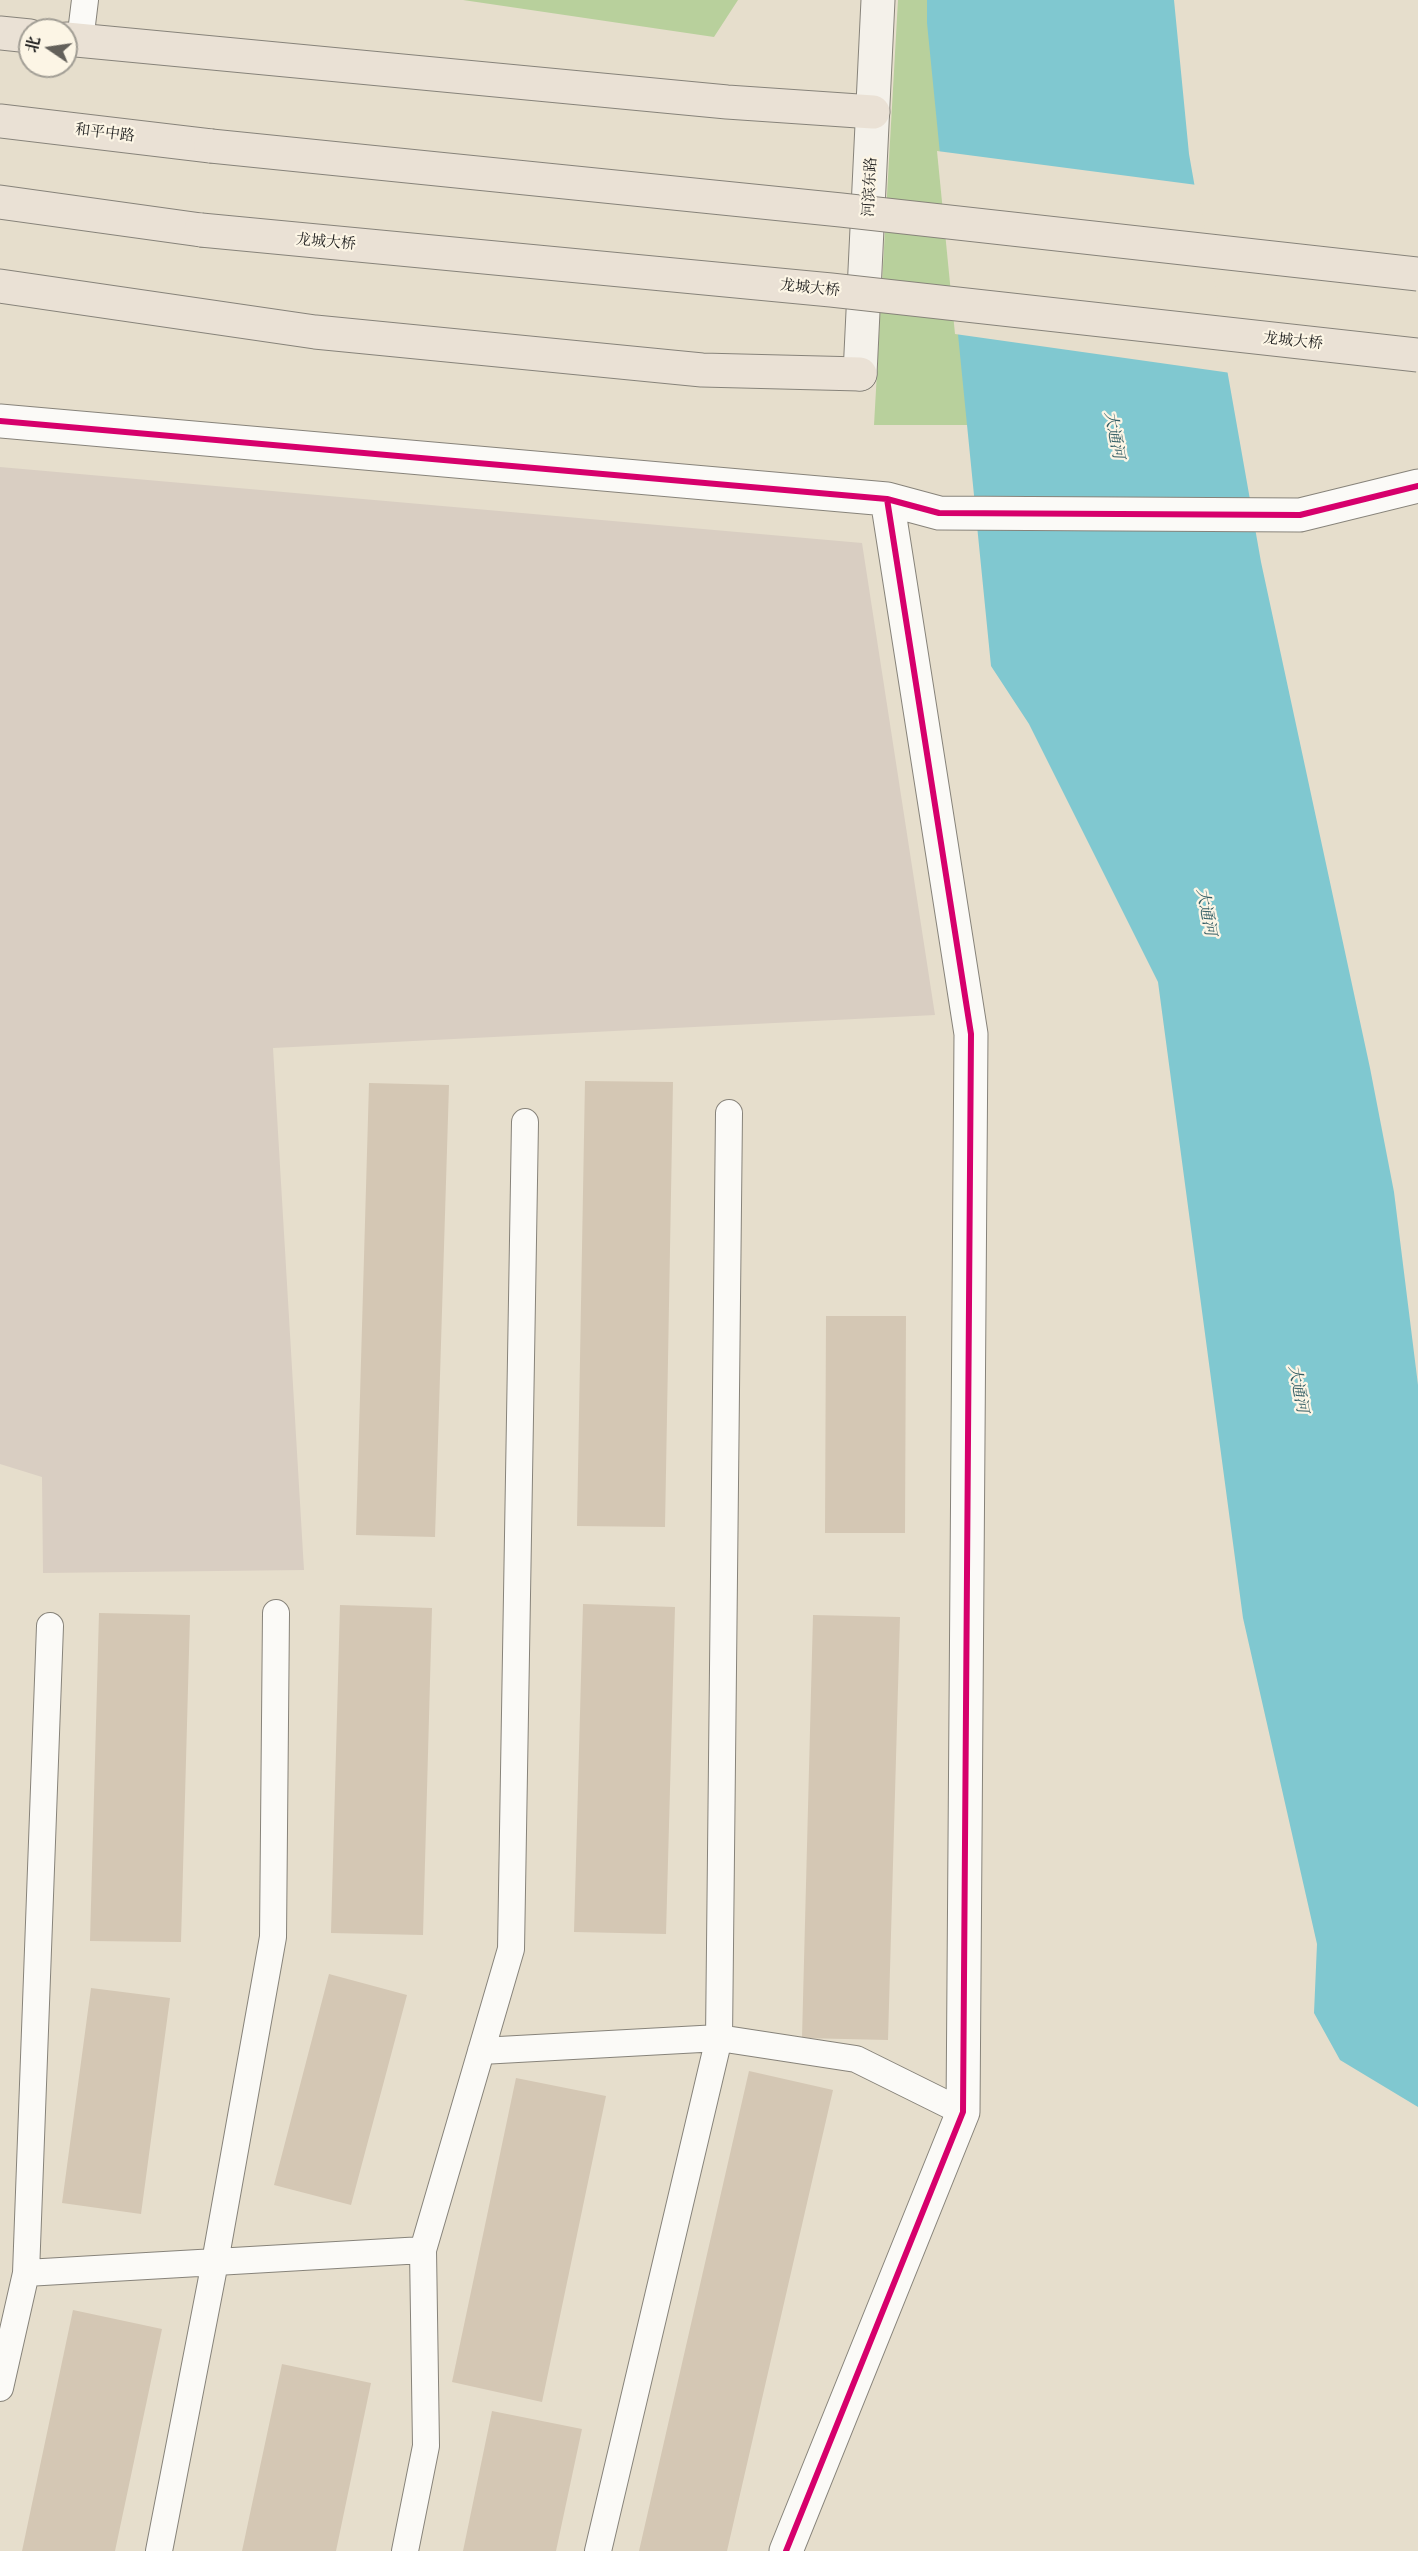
<!DOCTYPE html>
<html>
<head>
<meta charset="utf-8">
<style>
  body { margin:0 }
  #map { position:relative; width:1418px; height:2551px; overflow:hidden; background:#e6decc; font-family:"Libre Caslon Text","Noto Serif SC",serif }
  canvas { display:block }
  .north { position:absolute; left:18px; top:18px; width:60px; height:60px; box-sizing:border-box; background:#fcf5e5; border:2px solid #a29e95; border-radius:50%; rotate:283deg; font-size:16px; font-weight:700; line-height:24px; text-align:center; color:#1c1c1c }
  .north::after { content:''; display:block; margin:auto; width:21px; height:27px; background:#63605a; clip-path:polygon(50% 0,100% 100%,50% 72%,0 100%) }
</style>
</head>
<body>
<div id="map">
<canvas width="1418" height="2551"></canvas>
<div class="north">北</div>
</div>
<script>
const context = document.querySelector('canvas').getContext('2d');
context.lineJoin = 'round';
function fillPath(path, color) {
  context.fillStyle = color;
  context.fill(path, 'evenodd');
}
function stroke(path, color, width, dash) {
  context.strokeStyle = color;
  context.lineWidth = width;
  context.lineCap = dash ? 'butt' : 'round';
  context.setLineDash(dash || []);
  context.stroke(path);
}
function write(font, color, halo, rows, align = 'center') {
  context.font = font + ' "Libre Caslon Text","Noto Serif SC",serif';
  context.lineWidth = 4.5;
  context.setLineDash([]);
  context.textBaseline = 'middle';
  context.strokeStyle = halo;
  context.fillStyle = color;
  for (const [text, x, y, turn = 0] of rows) {
    context.save();
    context.translate(x, y);
    context.rotate((+turn || 0) * Math.PI / 180);
    context.textAlign = isNaN(turn) ? turn : align;
    if (halo) context.strokeText(text, 0, 0);
    context.fillText(text, 0, 0);
    context.restore();
  }
}
fillPath(new Path2D(`
  M 0,467 L 862,543 L 935,1015 L 273,1048 L 304,1570 L 43,1573 L 42,1477 L 0,1464 Z`), '#d9cec2');
fillPath(new Path2D(`
  M 463,0 L 738,0 L 714,37 Z
  M 898,0 L 1061,0 L 1058,425 L 874,425 Z`), '#b8d09c');
fillPath(new Path2D(`
  M 927,0 L 1174,0 L 1189,154 L 1261,562 L 1370,1068 L 1394,1192 L 1418,1385 L 1418,2107 L 1340,2060 L 1314,2013 L 1317,1944 L 1243,1618 L 1158,982 L 1029,724 L 991,666 L 927,23 Z`), '#80c8d0');
fillPath(new Path2D(`
  M 937,151 L 1197,185 L 1231,373 L 955,334 Z`), '#e6decc');
fillPath(new Path2D(`
  M 585,1081 L 673,1082 L 665,1527 L 577,1526 Z
  M 369,1083 L 449,1085 L 435,1537 L 356,1535 Z
  M 826,1316 L 906,1316 L 905,1533 L 825,1533 Z
  M 583,1604 L 675,1607 L 666,1934 L 574,1932 Z
  M 340,1605 L 432,1608 L 423,1935 L 331,1933 Z
  M 99,1613 L 190,1615 L 181,1942 L 90,1941 Z
  M 813,1615 L 900,1617 L 888,2040 L 802,2038 Z
  M 329,1974 L 407,1995 L 351,2205 L 274,2185 Z
  M 91,1988 L 170,1998 L 141,2214 L 62,2203 Z
  M 749,2071 L 833,2090 L 727,2551 L 639,2551 Z
  M 516,2078 L 606,2096 L 542,2402 L 452,2382 Z
  M 73,2310 L 162,2329 L 115,2551 L 22,2551 Z
  M 282,2364 L 371,2383 L 336,2551 L 242,2551 Z
  M 492,2411 L 582,2429 L 556,2551 L 463,2551 Z`), '#d4c7b4');
const service = new Path2D(`
  M 80,41 L 85,0
  M 481,2051 L 719,2038 L 856,2059 L 963,2112
  M 26,2273 L 423,2250
  M 0,2388 L 26,2273 L 50,1626
  M 159,2551 L 215,2262 L 273,1937 L 276,1613
  M 405,2551 L 426,2446 L 423,2250 L 511,1949 L 525,1122
  M 598,2551 L 719,2038 L 729,1113`);
const minor = new Path2D(`
  M 0,421 L 887,499 L 939,513 L 1300,515 L 1418,486
  M 786,2551 L 963,2112 L 971,1034 L 887,499`);
const secondary = new Path2D(`
  M 860,374 L 878,0`);
const primary = new Path2D(`
  M 0,33 L 30,36
  M 66,39 L 727,102 L 873,112
  M 0,121 L 211,146
  M 0,202 L 201,230
  M 0,286 L 315,332 L 702,370 L 860,374`);
stroke(service, '#87837a', 28);
stroke(minor, '#87837a', 35);
stroke(secondary, '#87837a', 35);
stroke(primary, '#87837a', 35);
stroke(service, '#fbfaf7', 26);
stroke(minor, '#fbfaf7', 33);
stroke(secondary, '#f4f1ea', 33);
stroke(primary, '#eae1d5', 33);
const primaryBridge = new Path2D(`
  M 211,146 L 841,210 L 1418,274
  M 201,230 L 831,290 L 1418,355`);
stroke(primaryBridge, '#87837a', 35, []);
stroke(primaryBridge, '#eae1d5', 33);
stroke(new Path2D(`
  M 0,421 L 887,499 L 939,513 L 1300,515 L 1418,486
  M 786,2551 L 963,2112 L 971,1034 L 887,499`), '#d6006c', 6);
write('15px', '#1c1c1c', '#fcf5e5', [
  ["和平中路",105,133,7],
  ["河滨东路",870,187,-87],
  ["龙城大桥",326,242,5],
  ["龙城大桥",810,288,6],
  ["龙城大桥",1293,341,6]
]);
write('italic 16px', '#335d64', '#fcf5e5', [
  ["大通河",1114,435,79],
  ["大通河",1206,912,79],
  ["大通河",1298,1389,79]
]);
</script>
</body>
</html>
